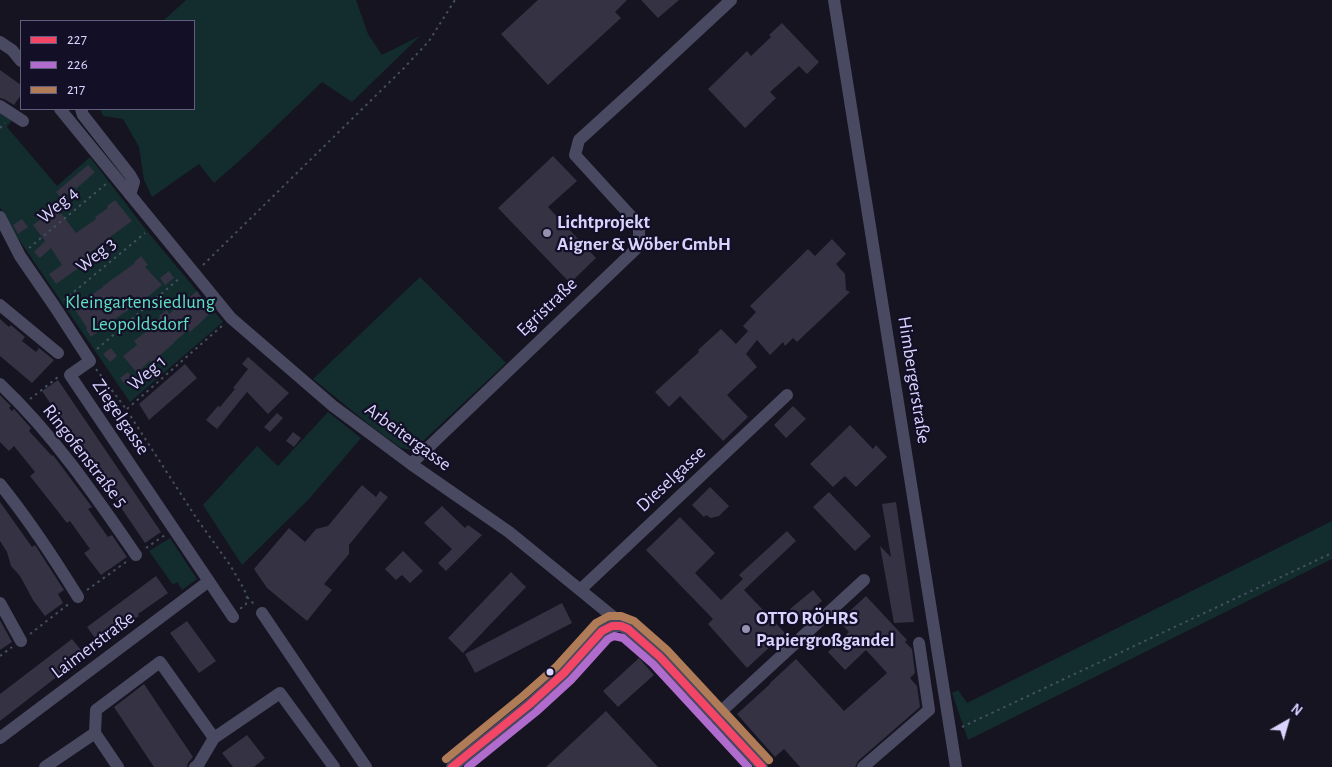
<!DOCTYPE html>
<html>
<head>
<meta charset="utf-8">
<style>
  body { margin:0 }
  #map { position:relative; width:1332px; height:767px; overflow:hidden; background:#161421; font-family:"Alegreya Sans",sans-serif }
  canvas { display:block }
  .legend { position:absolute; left:20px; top:20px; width:175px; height:90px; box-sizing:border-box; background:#130f26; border:1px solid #625e7d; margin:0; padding:6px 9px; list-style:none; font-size:15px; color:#d9d4ff }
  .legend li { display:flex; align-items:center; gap:10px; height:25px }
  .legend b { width:25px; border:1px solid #625e7d }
  .north { position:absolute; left:1262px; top:697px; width:50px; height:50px; -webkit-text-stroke:4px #130f26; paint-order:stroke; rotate:38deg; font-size:14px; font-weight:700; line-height:20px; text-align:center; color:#d9d4ff }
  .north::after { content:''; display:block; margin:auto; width:18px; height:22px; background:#d9d4ff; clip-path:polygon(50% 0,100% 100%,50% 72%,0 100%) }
</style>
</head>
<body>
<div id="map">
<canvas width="1332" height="767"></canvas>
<ul class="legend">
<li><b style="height:6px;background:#f34667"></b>227</li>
<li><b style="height:6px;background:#b06ccc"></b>226</li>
<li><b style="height:6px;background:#b07c57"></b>217</li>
</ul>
<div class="north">N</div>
</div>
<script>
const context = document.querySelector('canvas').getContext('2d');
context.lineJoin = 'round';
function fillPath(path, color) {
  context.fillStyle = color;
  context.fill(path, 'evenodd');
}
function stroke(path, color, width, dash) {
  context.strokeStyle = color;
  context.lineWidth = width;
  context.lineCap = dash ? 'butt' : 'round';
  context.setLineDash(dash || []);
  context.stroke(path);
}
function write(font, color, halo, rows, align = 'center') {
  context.font = font + ' "Alegreya Sans",sans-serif';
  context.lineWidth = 4.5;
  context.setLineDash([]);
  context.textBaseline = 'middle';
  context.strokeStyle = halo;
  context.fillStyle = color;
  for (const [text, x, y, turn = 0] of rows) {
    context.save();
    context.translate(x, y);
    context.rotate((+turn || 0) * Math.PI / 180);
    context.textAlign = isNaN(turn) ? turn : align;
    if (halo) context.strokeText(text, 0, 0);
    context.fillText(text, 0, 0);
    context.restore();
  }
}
fillPath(new Path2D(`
  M 186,0 L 356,0 L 368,34 L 382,55 L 420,36 L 352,102 L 322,82 L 247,154 L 214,183 L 199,164 L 152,197 L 144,180 L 139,147 L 123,119 L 103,116 L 100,109 L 194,109 L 194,21 L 163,21 Z
  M 0,110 L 13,119 L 7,127 L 57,186 L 90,157 L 147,231 L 223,322 L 130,402 L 9,225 L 0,207 Z
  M 420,277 L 506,363 L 420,444 L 411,450 L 401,448 L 372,427 L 313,379 Z
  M 328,412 L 361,438 L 309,499 L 242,565 L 203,505 L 257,446 L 278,466 Z
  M 1332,521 L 1332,559 L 968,740 L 952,693 L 958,690 L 967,703 Z
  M 170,538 L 197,579 L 182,590 L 177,582 L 173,585 L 149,551 Z`), '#132c2d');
fillPath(new Path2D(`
  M 538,0 L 627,0 L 615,12 L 621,18 L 548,85 L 501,34 Z
  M 641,0 L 679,0 L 658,18 Z
  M 782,23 L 819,62 L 807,74 L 799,66 L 770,92 L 776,98 L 745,128 L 708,89 L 747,51 L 751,56 L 771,37 L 769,35 Z
  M 0,70 L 21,85 L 21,95 L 14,105 L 4,99 L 0,98 Z
  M 553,156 L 577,181 L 548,207 L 596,258 L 570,283 L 498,208 Z
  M 88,165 L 95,172 L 76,189 L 75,187 L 62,199 L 56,192 Z
  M 115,200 L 132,221 L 103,242 L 104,242 L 77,263 L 80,267 L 56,284 L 49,274 L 62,265 L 51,248 L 40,258 L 34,252 L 45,241 L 33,225 L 49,213 L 46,209 L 54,204 L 76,233 L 96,219 L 95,217 L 108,208 L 107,206 Z
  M 22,219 L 28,227 L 18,234 L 13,225 Z
  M 832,239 L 846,254 L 836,264 L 845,274 L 846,290 L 850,292 L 797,342 L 793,338 L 785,346 L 783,342 L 770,355 L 757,340 L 746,354 L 757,367 L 727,395 L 748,417 L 723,441 L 680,396 L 669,407 L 655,392 L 699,352 L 698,350 L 721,329 L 736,344 L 748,331 L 743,326 L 756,312 L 750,306 L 808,249 L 815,256 Z
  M 141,256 L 148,265 L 145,267 L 162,285 L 137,306 L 136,305 L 115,319 L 91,337 L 86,329 L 87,328 L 72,305 L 80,300 L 81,302 L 103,287 L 103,286 L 135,263 L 134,262 Z
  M 169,271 L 174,278 L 165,285 L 160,278 Z
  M 197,291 L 203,300 L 201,301 L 211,312 L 198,325 L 190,332 L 188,330 L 173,343 L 174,343 L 158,357 L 160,358 L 153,364 L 150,361 L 137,373 L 123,356 L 137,345 L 134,341 L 148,330 L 146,327 L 160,318 L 159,316 L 167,310 L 169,314 Z
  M 0,319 L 9,327 L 11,325 L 25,337 L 22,341 L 36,352 L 39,348 L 54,360 L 32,383 L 0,356 Z
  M 111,348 L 117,356 L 110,362 L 103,354 Z
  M 248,357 L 289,393 L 268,414 L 247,392 L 217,429 L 206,420 L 218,406 L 220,407 L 235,389 L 233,388 L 248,369 L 242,364 Z
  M 185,364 L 197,378 L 149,420 L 139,404 Z
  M 128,372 L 133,379 L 125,385 L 120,378 Z
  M 58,380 L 161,532 L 145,543 L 42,391 Z
  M 0,395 L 11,406 L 9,408 L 12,411 L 14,409 L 31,428 L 29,431 L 52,456 L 53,455 L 92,507 L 88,509 L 108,537 L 112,535 L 127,557 L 101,575 L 84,553 L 90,549 L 70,521 L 67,523 L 30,476 L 35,472 L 14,446 L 9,451 L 0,442 Z
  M 793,406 L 806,419 L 786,438 L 774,425 Z
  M 277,413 L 283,418 L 270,432 L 264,427 Z
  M 850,425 L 873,449 L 876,445 L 887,457 L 856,487 L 845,476 L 833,487 L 810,464 Z
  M 293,432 L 301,438 L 294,447 L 286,441 Z
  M 362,485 L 376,497 L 380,491 L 388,497 L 349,545 L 349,554 L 324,584 L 332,590 L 307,621 L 267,588 L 254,569 L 289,528 L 305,542 L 316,529 L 328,526 Z
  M 710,487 L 729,506 L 719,516 L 711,518 L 706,515 L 704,517 L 692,505 Z
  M 829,492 L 871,536 L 855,551 L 813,507 Z
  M 0,502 L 32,547 L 35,545 L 64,590 L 58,594 L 63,603 L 45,616 L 33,600 L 20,576 L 11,566 L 7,552 L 0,541 Z
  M 896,502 L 914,622 L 894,623 L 880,546 L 891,557 L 882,504 Z
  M 442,506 L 465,528 L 468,525 L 482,535 L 446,571 L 438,563 L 452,549 L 424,523 Z
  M 680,517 L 715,553 L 695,573 L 721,600 L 743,579 L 739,575 L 787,531 L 796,541 L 744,590 L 785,633 L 747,668 L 708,624 L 713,619 L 646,550 Z
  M 403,551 L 423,571 L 410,583 L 402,575 L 396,580 L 385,569 Z
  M 511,572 L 526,587 L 463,653 L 448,638 Z
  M 156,576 L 168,593 L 138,614 L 139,616 L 100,645 L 87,627 Z
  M 813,590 L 822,601 L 800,620 L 790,609 Z
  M 866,596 L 907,640 L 905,642 L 912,649 L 915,673 L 910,678 L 917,686 L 920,707 L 858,761 L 855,767 L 800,767 L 784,749 L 775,757 L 737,714 L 770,684 L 770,683 L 796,659 L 844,711 L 887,673 L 866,650 L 845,670 L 828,652 L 849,632 L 839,621 Z
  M 562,603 L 572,623 L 475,673 L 465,654 Z
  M 0,620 L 12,642 L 0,650 Z
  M 187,621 L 216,661 L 199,673 L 170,633 Z
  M 72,639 L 85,655 L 0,721 L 0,694 Z
  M 639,658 L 654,675 L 618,707 L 603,691 Z
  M 144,684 L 193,757 L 188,763 L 187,767 L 154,767 L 114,707 Z
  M 606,711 L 658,767 L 546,767 Z
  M 247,735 L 265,758 L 254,767 L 233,767 L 222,753 Z`), '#343243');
stroke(new Path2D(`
  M 0,128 L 5,123
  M 29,248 L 106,184
  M 203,265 L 404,68 L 429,41 L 455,0
  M 64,300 L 145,233
  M 97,349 L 181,277
  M 96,369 L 126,409 L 197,519 L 230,565 L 244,589 L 247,597 L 246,604 L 240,609
  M 30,399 L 58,377
  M 127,409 L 223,325
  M 146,548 L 165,535
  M 87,590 L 126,562
  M 247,597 L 254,604
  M 30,634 L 70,603
  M 0,656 L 12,647
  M 962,727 L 1332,553`), '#44505f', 2, [2.5, 4]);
stroke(new Path2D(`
  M 834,0 L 956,767
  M 0,42 L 12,50 L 21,61
  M 0,106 L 23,121
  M 60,109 L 231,318 L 333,406 L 411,464 L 509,532 L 628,629 L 660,657 L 762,767
  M 81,109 L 83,115 L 130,175 L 134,182 L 130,195
  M 0,217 L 20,256 L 55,307 L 90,361 L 70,375 L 233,617
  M 0,305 L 58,353
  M 0,384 C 53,434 94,494 136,555
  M 411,464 L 639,246 L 639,225 L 575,155 L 579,140 L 645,80 L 731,0
  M 0,484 C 29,520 54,558 78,597
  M 580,590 L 787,395
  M 0,603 L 21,641
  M 262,613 L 366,767
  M 715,717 L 864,580
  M 95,733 L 118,767
  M 0,738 L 209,581
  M 45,767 L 95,733 L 96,710 L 160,662 L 214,738
  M 195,767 L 198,765 L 214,738 L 280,693 L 334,767
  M 452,767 L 530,704 L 564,673 L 602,631 L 612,626 L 621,626 L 627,629
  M 863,767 L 929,710 L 919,643`), '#4a4962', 12);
stroke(new Path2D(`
  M 452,767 L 530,704 L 564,673 L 602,631 L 612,626 L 621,626 L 628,629 L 660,657 L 762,767`), '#f34667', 8);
stroke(new Path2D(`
  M 468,767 L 536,712 L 571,680 L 608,639 L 614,636 L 623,638 L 653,664 L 748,767`), '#b06ccc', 8);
stroke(new Path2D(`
  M 446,759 L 523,696 L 557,666 L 596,623 L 609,616 L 621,616 L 634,621 L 667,650 L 769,760`), '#b07c57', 8);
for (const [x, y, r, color] of [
  [547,233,5,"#9591b1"],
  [746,629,5,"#9591b1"],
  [550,672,4.5,"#d9d4ff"]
]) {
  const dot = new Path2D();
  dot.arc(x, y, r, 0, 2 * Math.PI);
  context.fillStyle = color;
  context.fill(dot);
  stroke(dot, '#130f26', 2);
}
write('19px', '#d9d4ff', '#130f26', [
  ["Weg 4",58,205,-40],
  ["Weg 3",96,255,-39],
  ["Egristraße",547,307,-44],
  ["Weg 1",147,373,-41],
  ["Himbergerstraße",914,380,81],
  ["Ziegelgasse",121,417,56],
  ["Arbeitergasse",408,437,36],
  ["Ringofenstraße 5",85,456,52],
  ["Dieselgasse",671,479,-43],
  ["Laimerstraße",93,645,-37]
]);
write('bold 19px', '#d9d4ff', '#130f26', [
  ["Lichtprojekt",557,222],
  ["Aigner & Wöber GmbH",557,244],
  ["OTTO RÖHRS",756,618],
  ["Papiergroßgandel",756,640]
], 'left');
write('19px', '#5fe0c0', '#130f26', [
  ["Kleingartensiedlung",140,302],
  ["Leopoldsdorf",140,324]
]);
</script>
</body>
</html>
